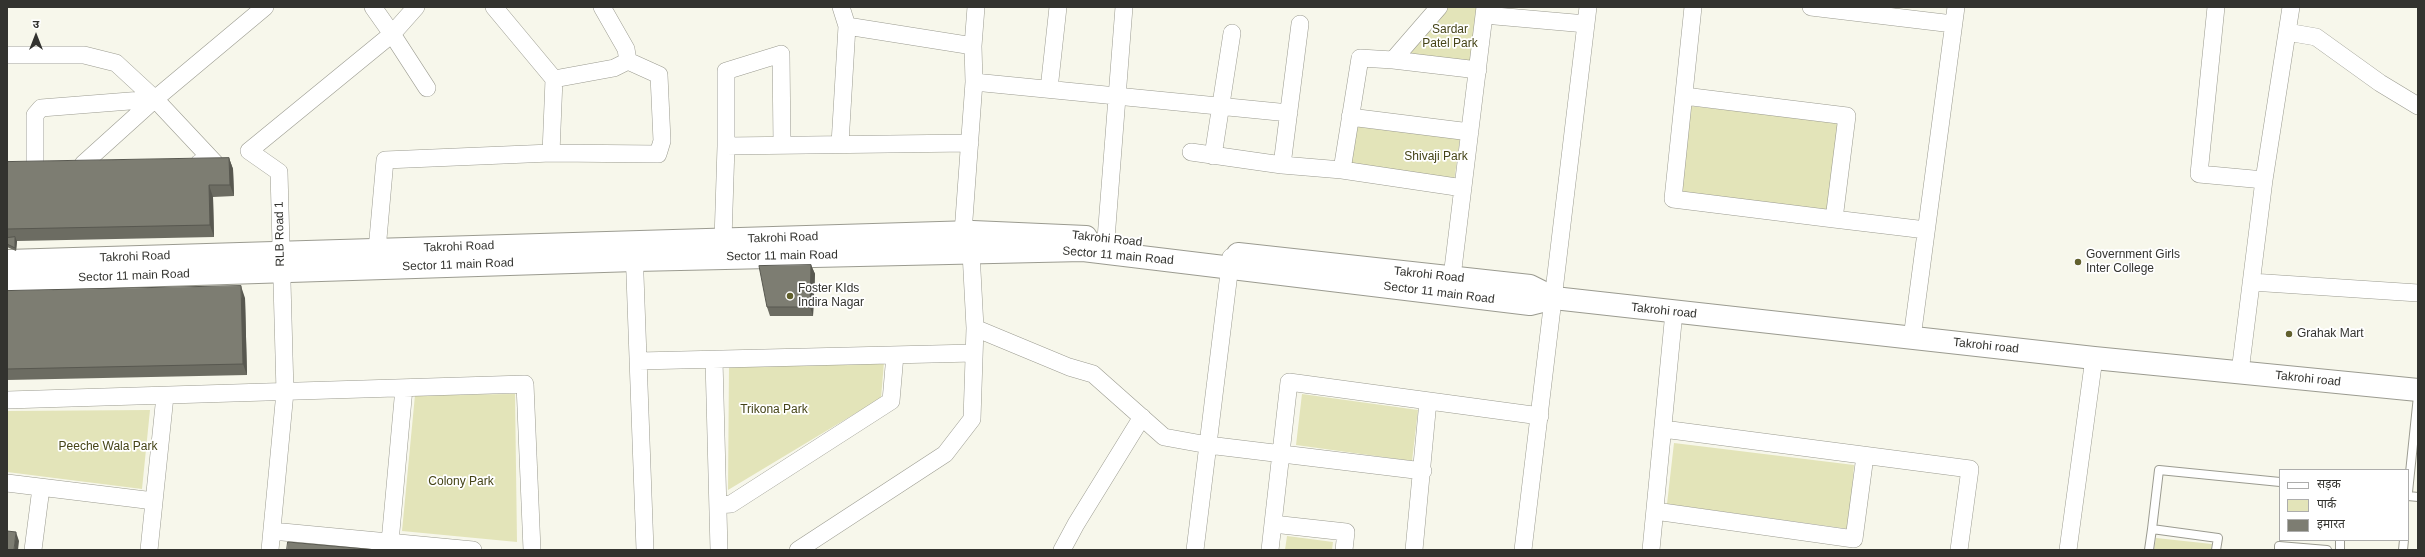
<!DOCTYPE html>
<html>
<head>
<meta charset="utf-8">
<style>
  body { margin:0 }
  #map { position:relative; width:2425px; height:557px; overflow:hidden; background:#f7f7eb; font-family:Arial,"Noto Sans Devanagari",sans-serif }
  canvas { display:block }
  .frame { position:absolute; inset:0; border:8px solid #33332f; pointer-events:none }
  .legend { position:absolute; left:2279px; top:469px; width:130px; height:72px; box-sizing:border-box; background:#fff; border:1px solid #adadac; margin:0; padding:5px 7px; list-style:none; font-size:12px; color:#33332f }
  .legend li { display:flex; align-items:center; gap:8px; height:20px }
  .legend b { width:20px; border:1px solid #adadac }
  .north { position:absolute; left:16px; top:16px; width:40px; height:40px; -webkit-text-stroke:3px #fff; paint-order:stroke; rotate:0deg; font-size:11px; font-weight:700; line-height:16px; text-align:center; color:#33332f }
  .north::after { content:''; display:block; margin:auto; width:14px; height:18px; background:#33332f; clip-path:polygon(50% 0,100% 100%,50% 72%,0 100%) }
</style>
</head>
<body>
<div id="map">
<canvas width="2425" height="557"></canvas>
<div class="frame"></div>
<ul class="legend">
<li><b style="height:5px;background:#fff"></b>सड़क</li>
<li><b style="height:11px;background:#e3e4b9"></b>पार्क</li>
<li><b style="height:11px;background:#7d7d72"></b>इमारत</li>
</ul>
<div class="north">उ</div>
</div>
<script>
const context = document.querySelector('canvas').getContext('2d');
context.lineJoin = 'round';
function fillPath(path, color) {
  context.fillStyle = color;
  context.fill(path, 'evenodd');
}
function stroke(path, color, width, dash) {
  context.strokeStyle = color;
  context.lineWidth = width;
  context.lineCap = dash ? 'butt' : 'round';
  context.setLineDash(dash || []);
  context.stroke(path);
}
function write(font, color, halo, rows, align = 'center') {
  context.font = font + ' Arial,sans-serif';
  context.lineWidth = 3.5;
  context.setLineDash([]);
  context.textBaseline = 'middle';
  context.strokeStyle = halo;
  context.fillStyle = color;
  for (const [text, x, y, turn = 0] of rows) {
    context.save();
    context.translate(x, y);
    context.rotate((+turn || 0) * Math.PI / 180);
    context.textAlign = isNaN(turn) ? turn : align;
    if (halo) context.strokeText(text, 0, 0);
    context.fillText(text, 0, 0);
    context.restore();
  }
}
fillPath(new Path2D(`
  M 1443,7 L 1477,7 L 1471,65 L 1400,57 Z
  M 1689,106 L 1839,121 L 1828,210 L 1680,192 Z
  M 1353,126 L 1460,139 L 1454,182 L 1347,166 Z
  M 884,362 L 881,398 L 728,490 L 729,366 Z
  M 515,394 L 517,542 L 402,531 L 415,395 Z
  M 1302,394 L 1418,410 L 1412,461 L 1296,445 Z
  M 150,410 L 142,489 L 7,472 L 7,411 Z
  M 1674,443 L 1854,465 L 1849,529 L 1667,504 Z
  M 1287,536 L 1333,542 L 1332,550 L 1285,550 Z
  M 2156,538 L 2212,544 L 2211,550 L 2154,550 Z`), '#e3e4b9');
const lane = new Path2D(`
  M 2408,492 L 2418,396
  M 2408,496 L 2418,497
  M 2152,529 L 2159,470 L 2280,482
  M 2149,550 L 2152,529 L 2218,538 L 2216,550
  M 2279,550 L 2279,546 L 2327,550
  M 2340,550 L 2340,540
  M 2403,550 L 2404,540`);
const street = new Path2D(`
  M 416,7 L 392,34 L 427,88
  M 494,7 L 554,79 L 551,153
  M 602,7 L 626,49 L 628,61
  M 841,7 L 847,26
  M 1439,7 L 1393,60 L 1478,70
  M 1811,7 L 1953,24
  M 2216,7 L 2199,174 L 2264,180 L 2240,372
  M 1484,15 L 1586,24
  M 1300,24 L 1282,165 L 1342,170
  M 2287,32 L 2316,37 L 2380,83 L 2418,106
  M 973,46 L 976,7
  M 7,55 L 84,55 L 116,63 L 155,99 L 265,7
  M 1393,60 L 1360,58 L 1342,170 L 1463,188
  M 1049,89 L 1058,7
  M 1684,96 L 1847,116 L 1834,219 L 1673,199 L 1693,7
  M 155,99 L 215,163 L 199,163
  M 1350,117 L 1470,132
  M 840,144 L 847,26 L 973,46 L 974,82
  M 726,146 L 726,71 L 781,54 L 782,145
  M 1191,152 L 1282,165
  M 1213,156 L 1232,33
  M 83,164 L 155,99
  M 35,165 L 35,115 L 41,108 L 155,99
  M 2264,180 L 2291,7
  M 1834,219 L 1926,230
  M 1106,239 L 1124,7
  M 723,240 L 726,146 L 970,143
  M 634,248 L 645,550
  M 377,250 L 385,160 L 551,153 L 658,154 L 662,141 L 659,75 L 628,61 L 614,68 L 554,79
  M 1452,277 L 1485,7
  M 2251,282 L 2418,293
  M 975,328 L 1069,367 L 1093,374 L 1164,437 L 1208,445 L 1423,471
  M 1912,338 L 1956,7
  M 714,360 L 719,550
  M 639,361 L 974,353
  M 7,400 L 525,384 L 532,550
  M 1663,429 L 1970,469 L 1959,550
  M 7,483 L 154,501
  M 718,505 L 731,504 L 891,401 L 895,355
  M 1655,511 L 1854,539 L 1865,456
  M 1273,524 L 1346,532 L 1344,550
  M 272,531 L 473,550
  M 390,542 L 404,388
  M 33,550 L 41,488
  M 149,550 L 165,396
  M 270,550 L 285,392 L 279,172 L 249,151 L 392,34 L 373,7
  M 798,550 L 945,454 L 972,419 L 975,328 L 971,252 L 963,233 L 974,82 L 1289,113
  M 1062,550 L 1076,524 L 1142,417
  M 1195,550 L 1231,257
  M 1270,550 L 1289,382 L 1540,416
  M 1414,550 L 1428,401
  M 1523,550 L 1588,7
  M 1651,550 L 1674,312
  M 2068,550 L 2094,358`);
const secondary = new Path2D(`
  M 1238,254 L 1530,286 L 1554,298
  M 7,261 L 973,232 L 1086,237
  M 7,280 L 635,260 L 1083,250 L 1530,304 L 1554,298 L 2094,358 L 2418,390`);
stroke(lane, '#9b9b90', 10);
stroke(street, '#9b9b90', 18);
stroke(secondary, '#9b9b90', 24);
stroke(lane, '#fff', 8);
stroke(street, '#fff', 17);
stroke(secondary, '#fff', 22);
fillPath(new Path2D(`
  M 229,158 L 233,169 L 234,196 L 213,197 L 214,237 L 17,241 L 16,251 L 7,247 L 7,162 Z
  M 811,265 L 815,274 L 813,316 L 770,316 L 767,307 Z
  M 7,291 L 245,298 L 247,375 L 7,380 Z`), '#6c6c62');
fillPath(new Path2D(`
  M 229,158 L 233,169 L 234,196 L 230,185 Z
  M 209,185 L 213,197 L 214,237 L 210,225 Z
  M 15,237 L 17,241 L 16,251 L 15,248 Z
  M 811,265 L 815,274 L 813,316 L 810,307 Z
  M 241,286 L 245,298 L 247,375 L 243,364 Z
  M 16,532 L 19,541 L 18,550 L 14,550 Z`), '#585850');
const building = new Path2D(`
  M 229,158 L 230,185 L 209,185 L 210,225 L 7,229 L 7,162 Z
  M 15,237 L 15,248 L 7,244 L 7,238 Z
  M 811,265 L 810,307 L 767,307 L 759,266 Z
  M 241,286 L 243,364 L 7,369 L 7,291 Z
  M 7,531 L 16,532 L 14,550 L 7,550 Z
  M 288,542 L 377,550 L 287,550 Z`);
fillPath(building, '#7d7d72');
stroke(building, '#585850', 1);
for (const [x, y, r, color] of [
  [2078,262,4,"#61602d"],
  [790,296,4,"#61602d"],
  [2289,334,4,"#61602d"]
]) {
  const dot = new Path2D();
  dot.arc(x, y, r, 0, 2 * Math.PI);
  context.fillStyle = color;
  context.fill(dot);
  stroke(dot, '#fff', 1.5);
}
write('12px', '#454417', '#fff', [
  ["Sardar",1450,30],
  ["Patel Park",1450,44],
  ["Shivaji Park",1436,157],
  ["Trikona Park",774,410],
  ["Peeche Wala Park",108,447],
  ["Colony Park",461,482]
]);
write('12px', '#33332f', '#fff', [
  ["RLB Road 1",280,234,-91],
  ["Takrohi Road",783,238,-2],
  ["Takrohi Road",1107,239,6],
  ["Takrohi Road",459,247,-2],
  ["Sector 11 main Road",782,256,-1],
  ["Sector 11 main Road",1118,256,5],
  ["Takrohi Road",135,257,-2],
  ["Sector 11 main Road",458,265,-2],
  ["Takrohi Road",1429,275,6],
  ["Sector 11 main Road",134,276,-2],
  ["Sector 11 main Road",1439,293,7],
  ["Takrohi road",1664,311,6],
  ["Takrohi road",1986,346,6],
  ["Takrohi road",2308,379,6]
]);
write('12px', '#33332f', '#fff', [
  ["Government Girls",2086,255],
  ["Inter College",2086,269],
  ["Foster KIds",798,289],
  ["Indira Nagar",798,303],
  ["Grahak Mart",2297,334]
], 'left');
</script>
</body>
</html>
